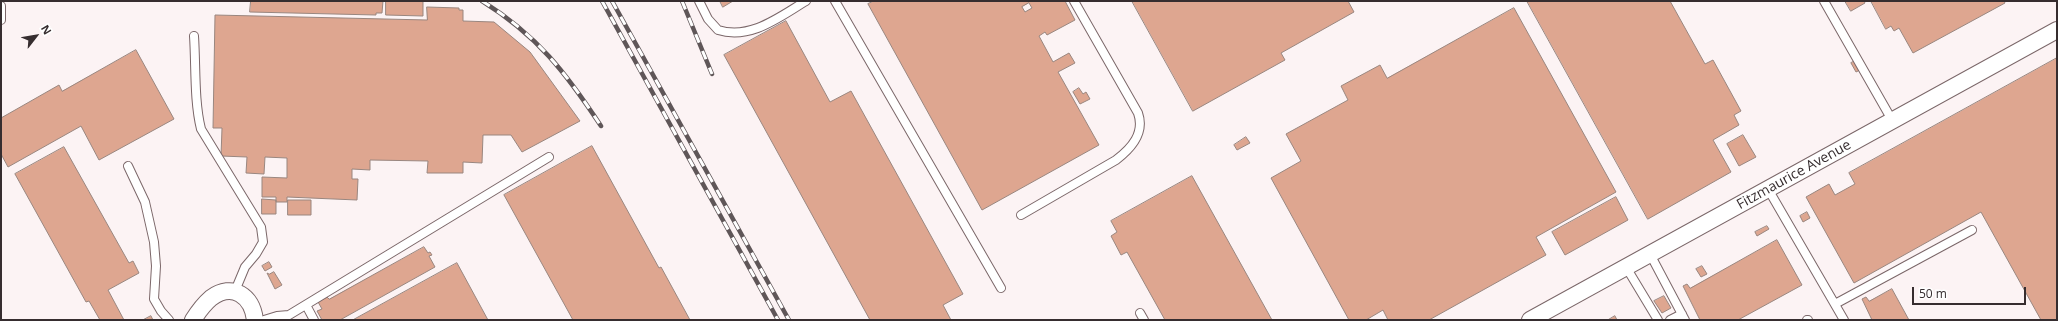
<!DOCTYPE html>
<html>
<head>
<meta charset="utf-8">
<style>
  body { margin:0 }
  #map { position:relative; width:2058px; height:321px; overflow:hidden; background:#fcf3f4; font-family:"Open Sans",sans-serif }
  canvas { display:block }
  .frame { position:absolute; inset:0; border:2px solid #362d2f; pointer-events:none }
  .north { position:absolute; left:16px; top:16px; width:40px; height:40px; -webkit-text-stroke:3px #fff; paint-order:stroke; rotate:59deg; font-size:11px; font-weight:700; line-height:16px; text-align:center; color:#362d2f }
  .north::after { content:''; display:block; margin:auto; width:14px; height:18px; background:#362d2f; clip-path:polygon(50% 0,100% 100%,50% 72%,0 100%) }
  .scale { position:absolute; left:1912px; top:287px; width:114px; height:18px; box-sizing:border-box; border:2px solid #362d2f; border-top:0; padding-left:5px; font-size:12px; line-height:14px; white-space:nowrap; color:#362d2f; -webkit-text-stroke:3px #fff; paint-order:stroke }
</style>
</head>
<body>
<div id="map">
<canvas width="2058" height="321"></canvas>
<div class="frame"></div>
<div class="north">N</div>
<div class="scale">50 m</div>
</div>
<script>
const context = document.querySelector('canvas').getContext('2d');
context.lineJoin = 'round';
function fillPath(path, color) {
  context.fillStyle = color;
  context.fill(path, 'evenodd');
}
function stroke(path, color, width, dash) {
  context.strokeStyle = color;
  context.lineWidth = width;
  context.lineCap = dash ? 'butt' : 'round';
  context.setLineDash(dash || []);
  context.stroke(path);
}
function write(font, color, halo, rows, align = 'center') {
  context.font = font + ' "Open Sans",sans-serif';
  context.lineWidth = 3.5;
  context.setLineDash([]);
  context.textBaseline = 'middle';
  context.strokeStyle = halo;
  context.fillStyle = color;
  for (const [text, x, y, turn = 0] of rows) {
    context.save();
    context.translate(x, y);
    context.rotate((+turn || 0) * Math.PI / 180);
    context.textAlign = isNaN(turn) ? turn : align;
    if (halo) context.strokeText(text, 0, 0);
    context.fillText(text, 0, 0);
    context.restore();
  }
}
const building = new Path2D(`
  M 251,1 L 383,1 L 382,13 L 376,13 L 376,15 L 250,12 Z
  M 386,1 L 423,1 L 423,16 L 386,15 Z
  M 720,1 L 733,1 L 723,7 Z
  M 874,1 L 1065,1 L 1075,20 L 1047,35 L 1045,32 L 1039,36 L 1053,62 L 1069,53 L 1075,63 L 1058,72 L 1099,145 L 982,210 L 868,4 ZM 1029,3 L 1032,8 L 1025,12 L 1022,7 Z
  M 1132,1 L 1348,1 L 1354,12 L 1281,53 L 1285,60 L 1193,111 Z
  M 1527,1 L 1670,1 L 1705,64 L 1713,60 L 1741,111 L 1734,115 L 1739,125 L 1713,140 L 1731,172 L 1648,219 Z
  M 1845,1 L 1864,1 L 1865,3 L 1851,11 Z
  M 1871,1 L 2004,1 L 2005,3 L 1913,53 L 1899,28 L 1894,31 L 1891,26 L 1886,29 Z
  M 427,7 L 459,8 L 459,10 L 463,10 L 463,21 L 494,22 L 530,52 L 580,121 L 522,152 L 511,135 L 483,135 L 482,163 L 463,162 L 463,173 L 427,173 L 428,161 L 370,160 L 370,170 L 352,169 L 352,179 L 358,179 L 357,200 L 287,197 L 287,202 L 276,202 L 276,197 L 262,197 L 262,177 L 287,178 L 287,158 L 265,157 L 264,174 L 246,173 L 247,157 L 221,156 L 222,128 L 213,128 L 215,15 L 427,20 Z
  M 1514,8 L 1616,192 L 1536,237 L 1546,255 L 1429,320 L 1388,320 L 1383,310 L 1366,320 L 1349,320 L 1271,178 L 1301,161 L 1286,134 L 1348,100 L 1341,86 L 1380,65 L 1387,78 Z
  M 786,21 L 830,102 L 851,91 L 963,294 L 943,305 L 951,320 L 870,320 L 724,55 Z
  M 136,50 L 174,119 L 99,160 L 81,126 L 8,167 L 1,154 L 1,118 L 59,85 L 62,91 Z
  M 1861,58 L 1866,67 L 1856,72 L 1851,63 Z
  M 2057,58 L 2057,320 L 2041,320 L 1981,212 L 1854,283 L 1806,197 L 1829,184 L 1835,195 L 1855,184 L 1849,173 Z
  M 1079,88 L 1083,94 L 1086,92 L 1090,99 L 1080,104 L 1073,92 Z
  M 1743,135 L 1756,157 L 1739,166 L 1727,144 Z
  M 1246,137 L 1250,143 L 1237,150 L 1234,145 Z
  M 592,146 L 659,268 L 661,267 L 690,320 L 573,320 L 504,195 Z
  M 64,147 L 129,263 L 133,261 L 139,273 L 108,290 L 124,320 L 100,320 L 89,301 L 86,302 L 15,174 Z
  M 1192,176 L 1272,320 L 1165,320 L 1127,252 L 1121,255 L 1111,236 L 1117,232 L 1111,221 Z
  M 1616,197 L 1628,220 L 1565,255 L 1552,232 Z
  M 262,199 L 276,200 L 276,214 L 262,214 Z
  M 288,200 L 311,200 L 311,215 L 288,215 Z
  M 1807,212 L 1810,218 L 1803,222 L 1800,216 Z
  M 1767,226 L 1769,229 L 1757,236 L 1755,232 Z
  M 1777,240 L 1802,285 L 1738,320 L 1700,320 L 1683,286 L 1687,284 L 1690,288 Z
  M 424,247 L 428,253 L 430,252 L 432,255 L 429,256 L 435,267 L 340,320 L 322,320 L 317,311 L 322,309 L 318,302 L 327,297 L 329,299 Z
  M 269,262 L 272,267 L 265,271 L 262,266 Z
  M 457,263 L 488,320 L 353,320 Z
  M 1702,266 L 1707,274 L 1701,277 L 1696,269 Z
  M 274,272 L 282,285 L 275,289 L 267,273 L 269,274 Z
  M 1892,289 L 1909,320 L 1872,320 L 1862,299 L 1866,297 L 1869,301 Z
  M 1664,296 L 1671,308 L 1662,313 L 1654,301 Z
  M 151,316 L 153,320 L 143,320 Z
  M 1615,316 L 1617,320 L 1608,320 Z`);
fillPath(building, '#dea690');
stroke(building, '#99867f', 1);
const service = new Path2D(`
  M 699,1 L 708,19 L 718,30 C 751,40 779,17 806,1
  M 835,1 L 1001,288
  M 1824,1 L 1892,120
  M 1,6 L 1,20
  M 194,36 C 196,66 194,101 201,129 L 261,227 L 263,242 L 256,254 L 245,267 L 235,291
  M 128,166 L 145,202 L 154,242 L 156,266 L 154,299 L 161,311 L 169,320
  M 1768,189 L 1844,320
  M 1021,215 L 1116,160 C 1132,148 1145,133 1138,113 L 1074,1
  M 1650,254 L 1685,320
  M 1626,267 L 1658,320
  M 1835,304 L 1972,230
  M 306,305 L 314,320
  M 1140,313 L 1144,320
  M 264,320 L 277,316 L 289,315 L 549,157
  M 1670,320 L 1682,314
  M 1807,320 L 1808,320`);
const minor = new Path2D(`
  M 193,320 C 198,312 204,304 211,298 C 233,282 252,296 255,320
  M 1530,320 L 2057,30`);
stroke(service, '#7b6769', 10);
stroke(minor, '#7b6769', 18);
stroke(service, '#fff', 8);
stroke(minor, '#fff', 16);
const rail = new Path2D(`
  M 482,1 C 537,35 566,73 601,126
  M 602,1 L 778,320
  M 612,1 L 789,320
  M 682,1 L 712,74`);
stroke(rail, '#5f5658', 4.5);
stroke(rail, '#fff', 3, [9]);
write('14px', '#362d2f', '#fff', [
  ["Fitzmaurice Avenue",1794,175,-29]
]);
</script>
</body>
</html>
